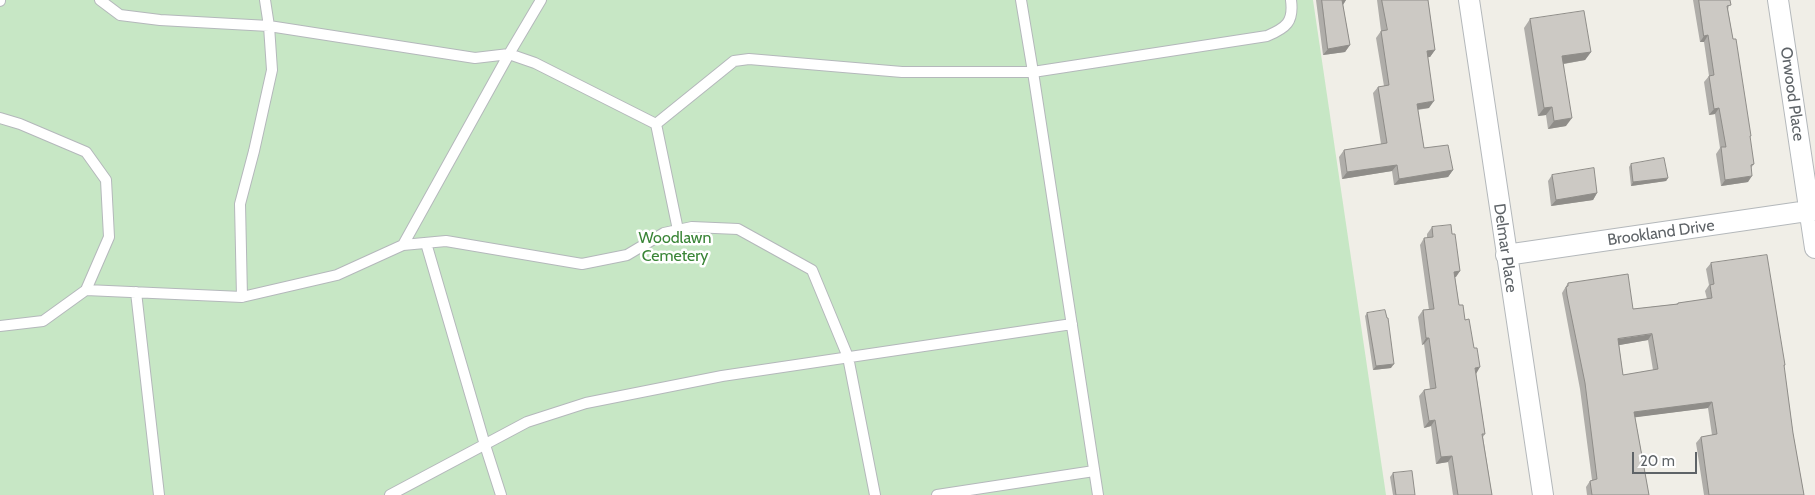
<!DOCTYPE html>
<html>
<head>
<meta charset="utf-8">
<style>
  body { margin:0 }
  #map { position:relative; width:1815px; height:495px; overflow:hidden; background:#f0eee7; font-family:Cabin,sans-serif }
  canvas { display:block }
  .scale { position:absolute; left:1632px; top:452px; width:65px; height:22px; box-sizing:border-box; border:2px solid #5e6367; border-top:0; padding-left:6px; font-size:15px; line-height:18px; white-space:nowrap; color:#5e6367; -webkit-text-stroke:4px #fff; paint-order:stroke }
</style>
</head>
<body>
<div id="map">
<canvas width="1815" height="495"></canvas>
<div class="scale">20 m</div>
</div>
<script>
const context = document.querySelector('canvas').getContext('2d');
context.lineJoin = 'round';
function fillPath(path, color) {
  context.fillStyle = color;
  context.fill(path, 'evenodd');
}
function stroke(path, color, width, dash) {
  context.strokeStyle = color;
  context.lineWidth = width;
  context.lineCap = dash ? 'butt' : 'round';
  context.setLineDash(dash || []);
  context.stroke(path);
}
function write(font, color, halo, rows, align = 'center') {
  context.font = font + ' Cabin,sans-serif';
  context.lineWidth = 5;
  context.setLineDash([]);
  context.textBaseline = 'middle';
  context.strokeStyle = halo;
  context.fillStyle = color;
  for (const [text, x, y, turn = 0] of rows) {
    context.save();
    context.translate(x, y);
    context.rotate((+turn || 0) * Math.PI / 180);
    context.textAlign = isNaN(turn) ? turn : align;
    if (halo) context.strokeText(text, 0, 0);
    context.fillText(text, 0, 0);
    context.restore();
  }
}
fillPath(new Path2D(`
  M 0,0 L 1313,0 L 1386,495 L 0,495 Z`), '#c7e7c5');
const service = new Path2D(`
  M 100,0 L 120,15 L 160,20 L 269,26 L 475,58 L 509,54 L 541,0
  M 0,1 L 0,0
  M 0,118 L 20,124 L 86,152 L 106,180 L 109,237 L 86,290
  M 656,124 L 678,230
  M 426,243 L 485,445 L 501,495
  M 403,245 L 446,241 L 582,264 L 627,255 L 664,233 L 692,227 L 738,229 L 812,270 L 848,357 L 875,495
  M 136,292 L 159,495
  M 242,297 L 240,204 L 254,151 L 272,70 L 269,26 L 265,0
  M 0,326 L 43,321 L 86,290 L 242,297 L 337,275 L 403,245 L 509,54 L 535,63 L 656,124 L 734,61 L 749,59 L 902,72 L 1033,72 L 1021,0
  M 390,495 L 527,422 L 586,403 L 722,376 L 1072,324
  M 937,495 L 1094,471
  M 1098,495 L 1033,72 L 1267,36 C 1286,28 1294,22 1291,0`);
const minor = new Path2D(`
  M 1469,0 L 1543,495
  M 1778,0 L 1815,248
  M 1506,255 L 1815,210`);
stroke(service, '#b4b8bb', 12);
stroke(minor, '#b4b8bb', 22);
stroke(service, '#fff', 10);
stroke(minor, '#fff', 20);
fillPath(new Path2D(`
  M 1316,0 L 1346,0 L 1343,5 L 1350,45 L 1345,52 L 1323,55 Z
  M 1377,0 L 1428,0 L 1435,50 L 1430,57 L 1428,57 L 1429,108 L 1418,110 L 1424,148 L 1453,170 L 1448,177 L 1394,185 L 1392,171 L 1342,179 L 1339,157 L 1344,150 L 1381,144 L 1373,93 L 1378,87 L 1384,86 L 1376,38 L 1381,31 Z
  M 1693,0 L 1730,0 L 1728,10 L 1754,164 L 1751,168 L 1748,182 L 1721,186 L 1716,154 L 1720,148 L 1715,114 L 1709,115 L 1704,82 L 1709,76 L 1704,42 L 1700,42 Z
  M 1530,19 L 1591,52 L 1585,60 L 1564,64 L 1566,126 L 1548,129 L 1546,115 L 1538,116 L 1524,28 Z
  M 1631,164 L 1668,178 L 1666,181 L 1631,186 L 1629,167 Z
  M 1552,175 L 1597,193 L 1593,200 L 1551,206 L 1548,181 Z
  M 1432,227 L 1452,234 L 1460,271 L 1455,277 L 1459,305 L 1465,320 L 1476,373 L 1485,434 L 1483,437 L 1492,495 L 1453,495 L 1448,462 L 1436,464 L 1431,426 L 1424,428 L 1419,396 L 1424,390 L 1430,389 L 1424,344 L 1422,345 L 1418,317 L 1423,310 L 1429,310 L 1420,245 L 1424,238 L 1427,238 L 1427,234 Z
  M 1711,263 L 1785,365 L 1784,367 L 1793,433 L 1804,495 L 1704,495 L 1696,443 L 1701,437 L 1712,435 L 1708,408 L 1635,417 L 1649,495 L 1587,495 L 1586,487 L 1590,481 L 1592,480 L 1580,389 L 1562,293 L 1568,283 L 1633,309 L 1676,304 L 1678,303 L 1707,299 L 1705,291 L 1709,285 L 1706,269 ZM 1648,340 L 1653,370 L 1623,375 L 1619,345 Z
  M 1367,313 L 1391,368 L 1373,370 L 1365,316 Z
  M 1393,473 L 1415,495 L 1393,495 L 1390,477 Z`), '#afada9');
fillPath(new Path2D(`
  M 1341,0 L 1346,0 L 1342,6 Z
  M 1708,35 L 1704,42 L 1700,42 L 1704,36 Z
  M 1350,45 L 1345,52 L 1323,55 L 1328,49 Z
  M 1435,50 L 1430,57 L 1422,58 L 1427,51 Z
  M 1591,52 L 1585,60 L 1556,65 L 1562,56 Z
  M 1434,101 L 1429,108 L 1412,110 L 1417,104 Z
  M 1552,107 L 1546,115 L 1538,116 L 1544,108 Z
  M 1719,108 L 1715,114 L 1709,115 L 1714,109 Z
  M 1572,118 L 1566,126 L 1548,129 L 1554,121 Z
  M 1397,165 L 1392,171 L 1342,179 L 1347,172 Z
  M 1453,170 L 1448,177 L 1394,185 L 1399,179 Z
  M 1752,176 L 1748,182 L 1721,186 L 1725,180 Z
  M 1668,178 L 1666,181 L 1631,186 L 1633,182 Z
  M 1597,193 L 1593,200 L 1551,206 L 1556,200 Z
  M 1460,271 L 1456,277 L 1449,278 L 1454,272 Z
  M 1652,334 L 1648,340 L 1614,346 L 1618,339 Z
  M 1426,338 L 1429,338 L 1424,344 L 1422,345 Z
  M 1394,364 L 1391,368 L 1373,370 L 1376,366 Z
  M 1480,367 L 1476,374 L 1475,368 Z
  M 1712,402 L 1708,408 L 1630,418 L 1634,412 Z
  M 1435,420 L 1431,426 L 1424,428 L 1429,421 Z
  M 1452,456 L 1448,462 L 1436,464 L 1441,457 Z`), '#8f8d89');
const building = new Path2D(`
  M 1322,0 L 1342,0 L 1350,45 L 1328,49 Z
  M 1382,0 L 1428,0 L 1435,50 L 1427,51 L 1434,101 L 1417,104 L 1424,148 L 1448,145 L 1453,170 L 1399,179 L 1397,165 L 1347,172 L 1344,150 L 1387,143 L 1378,87 L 1389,85 L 1381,31 L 1387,30 Z
  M 1699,0 L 1730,0 L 1731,5 L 1727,6 L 1733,39 L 1736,39 L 1751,136 L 1750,136 L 1754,164 L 1751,165 L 1752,176 L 1725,180 L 1721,147 L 1726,147 L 1719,108 L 1714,109 L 1709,76 L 1714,75 L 1708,35 L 1704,36 Z
  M 1584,11 L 1591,52 L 1562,56 L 1572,118 L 1554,121 L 1552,107 L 1544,108 L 1530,19 Z
  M 1664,158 L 1668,178 L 1633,182 L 1631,164 Z
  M 1594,168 L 1597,193 L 1556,200 L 1552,175 Z
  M 1451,225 L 1452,234 L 1455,234 L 1460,271 L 1454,272 L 1459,305 L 1463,305 L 1465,320 L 1469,319 L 1474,348 L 1477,348 L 1480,367 L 1475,368 L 1485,434 L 1482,434 L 1492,495 L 1458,495 L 1452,456 L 1441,457 L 1435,420 L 1429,421 L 1424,390 L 1436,388 L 1429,338 L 1426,338 L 1423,310 L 1434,309 L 1424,238 L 1433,237 L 1432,227 Z
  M 1767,255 L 1785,365 L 1784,365 L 1793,433 L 1804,495 L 1709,495 L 1701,437 L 1717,434 L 1712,402 L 1634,412 L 1649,495 L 1592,495 L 1590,481 L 1597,479 L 1585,383 L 1567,295 L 1566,287 L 1568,286 L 1568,283 L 1628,274 L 1633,309 L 1678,304 L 1678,303 L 1712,298 L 1710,285 L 1714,284 L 1711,263 ZM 1652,334 L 1658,369 L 1623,375 L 1618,339 Z
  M 1385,310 L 1387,318 L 1388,318 L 1394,364 L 1376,366 L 1367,313 Z
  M 1412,471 L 1415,495 L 1396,495 L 1393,473 Z`);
fillPath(building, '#ccc9c4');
stroke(building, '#8f8d89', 1);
write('16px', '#5e6367', '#fff', [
  ["Orwood Place",1792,94,82],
  ["Brookland Drive",1661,233,-8],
  ["Delmar Place",1505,248,82]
]);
write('16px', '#3a8537', '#fff', [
  ["Woodlawn",675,238],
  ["Cemetery",675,256]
]);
</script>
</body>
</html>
